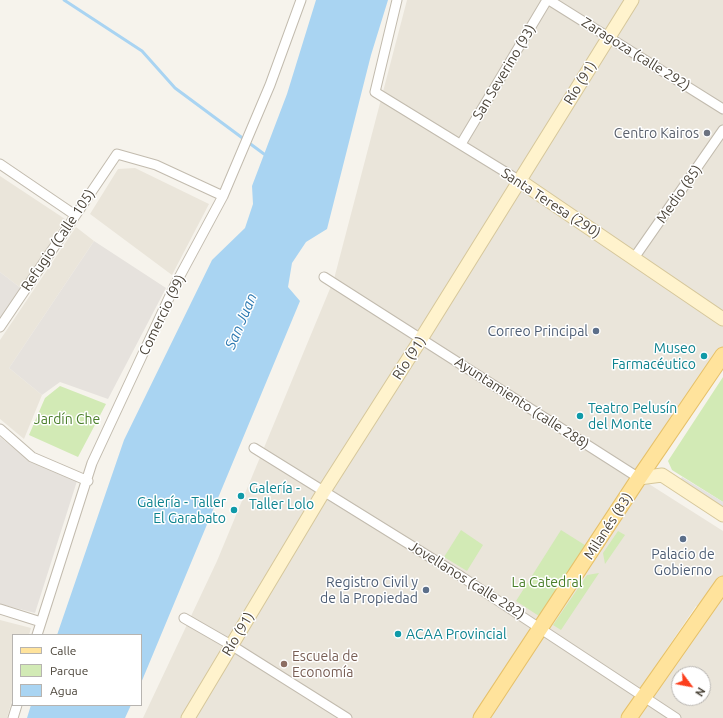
<!DOCTYPE html>
<html>
<head>
<meta charset="utf-8">
<style>
  body { margin:0 }
  #map { position:relative; width:723px; height:718px; overflow:hidden; background:#f6f3ec; font-family:Ubuntu,sans-serif }
  canvas { display:block }
  .legend { position:absolute; left:12px; top:634px; width:130px; height:72px; box-sizing:border-box; background:#fff; border:1px solid #b7b4b0; margin:0; padding:5px 7px; list-style:none; font-size:12px; color:#4b4439 }
  .legend li { display:flex; align-items:center; gap:8px; height:20px }
  .legend b { width:20px; border:1px solid #b7b4b0 }
  .north { position:absolute; left:671px; top:666px; width:40px; height:40px; box-sizing:border-box; background:#fff; border:1px solid #b7b4b0; border-radius:50%; rotate:122deg; font-size:11px; font-weight:700; line-height:16px; text-align:center; color:#4b4439 }
  .north::after { content:''; display:block; margin:auto; width:14px; height:18px; background:#fc3f1d; clip-path:polygon(50% 0,100% 100%,50% 72%,0 100%) }
</style>
</head>
<body>
<div id="map">
<canvas width="723" height="718"></canvas>
<ul class="legend">
<li><b style="height:5px;background:#ffe39c"></b>Calle</li>
<li><b style="height:11px;background:#d2eab5"></b>Parque</li>
<li><b style="height:11px;background:#a9d4f2"></b>Agua</li>
</ul>
<div class="north">N</div>
</div>
<script>
const context = document.querySelector('canvas').getContext('2d');
context.lineJoin = 'round';
function fillPath(path, color) {
  context.fillStyle = color;
  context.fill(path, 'evenodd');
}
function stroke(path, color, width, dash) {
  context.strokeStyle = color;
  context.lineWidth = width;
  context.lineCap = dash ? 'butt' : 'round';
  context.setLineDash(dash || []);
  context.stroke(path);
}
function write(font, color, halo, rows, align = 'center') {
  context.font = font + ' Ubuntu,sans-serif';
  context.lineWidth = 3;
  context.setLineDash([]);
  context.textBaseline = 'middle';
  context.strokeStyle = halo;
  context.fillStyle = color;
  for (const [text, x, y, turn = 0] of rows) {
    context.save();
    context.translate(x, y);
    context.rotate((+turn || 0) * Math.PI / 180);
    context.textAlign = isNaN(turn) ? turn : align;
    if (halo) context.strokeText(text, 0, 0);
    context.fillText(text, 0, 0);
    context.restore();
  }
}
fillPath(new Path2D(`
  M 407,0 L 723,0 L 723,348 L 639,469 L 649,484 L 723,531 L 723,577 L 700,609 L 696,606 L 620,718 L 143,718 L 217,561 L 334,279 Z
  M 135,168 L 209,204 L 172,275 L 90,214 L 118,169 Z
  M 0,176 L 65,219 L 22,289 L 0,272 Z
  M 76,227 L 94,241 L 9,368 L 42,395 L 24,439 L 0,419 L 0,340 Z
  M 723,596 L 723,718 L 633,718 ZM 679,674 L 703,674 L 703,698 L 679,698 Z
  M 0,620 L 31,628 L 29,635 L 13,635 L 13,697 L 7,718 L 0,718 Z`), '#eae5da');
fillPath(new Path2D(`
  M 94,241 L 166,288 L 108,399 L 60,382 L 42,395 L 9,368 Z
  M 0,272 L 22,289 L 0,321 Z
  M 0,437 L 26,458 L 77,481 L 35,613 L 0,604 Z`), '#e6e2dd');
fillPath(new Path2D(`
  M 723,377 L 723,502 L 672,470 L 668,461 Z
  M 60,386 L 106,404 L 78,457 L 29,435 L 45,398 Z
  M 461,530 L 483,545 L 467,571 L 444,557 Z
  M 561,530 L 588,547 L 542,618 L 516,601 Z
  M 618,531 L 625,535 L 605,564 L 603,553 Z
  M 599,573 L 561,630 L 553,625 L 587,575 Z`), '#d2eab5');
fillPath(new Path2D(`
  M 682,477 L 723,502 L 723,510 L 678,483 Z`), '#e5e3e0');
fillPath(new Path2D(`
  M 316,0 L 388,0 L 371,55 L 327,229 L 306,242 L 292,263 L 288,287 L 300,301 L 141,683 L 141,635 L 57,635 L 124,440 L 212,260 L 245,228 L 253,204 L 252,186 L 287,94 Z
  M 31,705 L 131,705 L 125,718 L 27,718 Z`), '#a9d4f2');
stroke(new Path2D(`
  M 64,0 L 142,51 L 175,88 L 264,154`), '#a9d4f2', 3);
const street = new Path2D(`
  M 397,0 L 375,92 L 520,181
  M 549,0 L 723,109
  M 461,144 L 547,0
  M 0,164 L 75,215
  M 634,258 L 723,130
  M 324,277 L 639,478
  M 0,327 L 117,154 L 156,165 L 223,196
  M 0,429 L 32,457 L 88,481
  M 254,448 L 462,577 L 676,718
  M 0,609 L 41,622
  M 184,618 L 231,645 L 347,718
  M 37,635 L 92,463 L 175,285 L 223,196 L 270,85 L 301,0
  M 13,718 L 17,705`);
const secondary = new Path2D(`
  M 520,181 L 723,319
  M 639,478 L 662,475 L 723,515
  M 188,718 L 324,491 L 421,339 L 632,0`);
const primary = new Path2D(`
  M 481,718 L 639,478 L 723,355
  M 629,718 L 723,584`);
stroke(street, '#c2bbae', 11);
stroke(secondary, '#d6c79b', 15);
stroke(primary, '#e6c16a', 17);
stroke(street, '#fff', 9);
stroke(secondary, '#fff3cd', 13);
stroke(primary, '#ffe39c', 15);
for (const [x, y, r, color] of [
  [707,133,4,"#6b7280"],
  [596,331,4,"#5c6f8a"],
  [704,356,4,"#0f9aa8"],
  [580,416,4,"#0f9aa8"],
  [241,496,4,"#0f9aa8"],
  [234,510,4,"#0f9aa8"],
  [683,539,4,"#5c6f8a"],
  [426,590,4,"#5c6f8a"],
  [398,634,4,"#0f9aa8"],
  [284,664,4,"#8d6e63"]
]) {
  const dot = new Path2D();
  dot.arc(x, y, r, 0, 2 * Math.PI);
  context.fillStyle = color;
  context.fill(dot);
  stroke(dot, '#fff', 1.5);
}
write('14px', '#4b4439', '#fff', [
  ["Zaragoza (calle 292)",636,54,32],
  ["San Severino (93)",504,72,-59],
  ["Río (91)",580,83,-58],
  ["Medio (85)",679,194,-55],
  ["Santa Teresa (290)",551,203,33],
  ["Refugio (Calle 105)",58,240,-56],
  ["Comercio (99)",162,315,-64],
  ["Río (91)",409,358,-57],
  ["Ayuntamiento (calle 288)",522,403,33],
  ["Milanés (83)",608,526,-57],
  ["Jovellanos (calle 282)",467,580,32],
  ["Río (91)",238,634,-59]
]);
write('14px', '#5b616d', '#fff', [
  ["Centro Kairos",699,133]
], 'right');
write('14px', '#4e5e75', '#fff', [
  ["Correo Principal",588,331],
  ["Palacio de",683,554,"center"],
  ["Gobierno",683,570,"center"],
  ["Registro Civil y",418,582],
  ["de la Propiedad",418,598]
], 'right');
write('14px', '#0d838f', '#fff', [
  ["Museo",696,348,"right"],
  ["Farmacéutico",696,364,"right"],
  ["Teatro Pelusín",588,408],
  ["del Monte",588,424],
  ["Galería -",249,488],
  ["Taller Lolo",249,504],
  ["Galería - Taller",226,502,"right"],
  ["El Garabato",226,518,"right"],
  ["ACAA Provincial",406,634]
], 'left');
write('14px', '#4a7f2a', '#fff', [
  ["Jardín Che",67,419],
  ["La Catedral",547,582]
]);
write('14px', '#785e54', '#fff', [
  ["Escuela de",292,656],
  ["Economía",292,672]
], 'left');
write('italic 15px', '#2e7ab2', '#fff', [
  ["San Juan",241,321,-67]
]);
</script>
</body>
</html>
